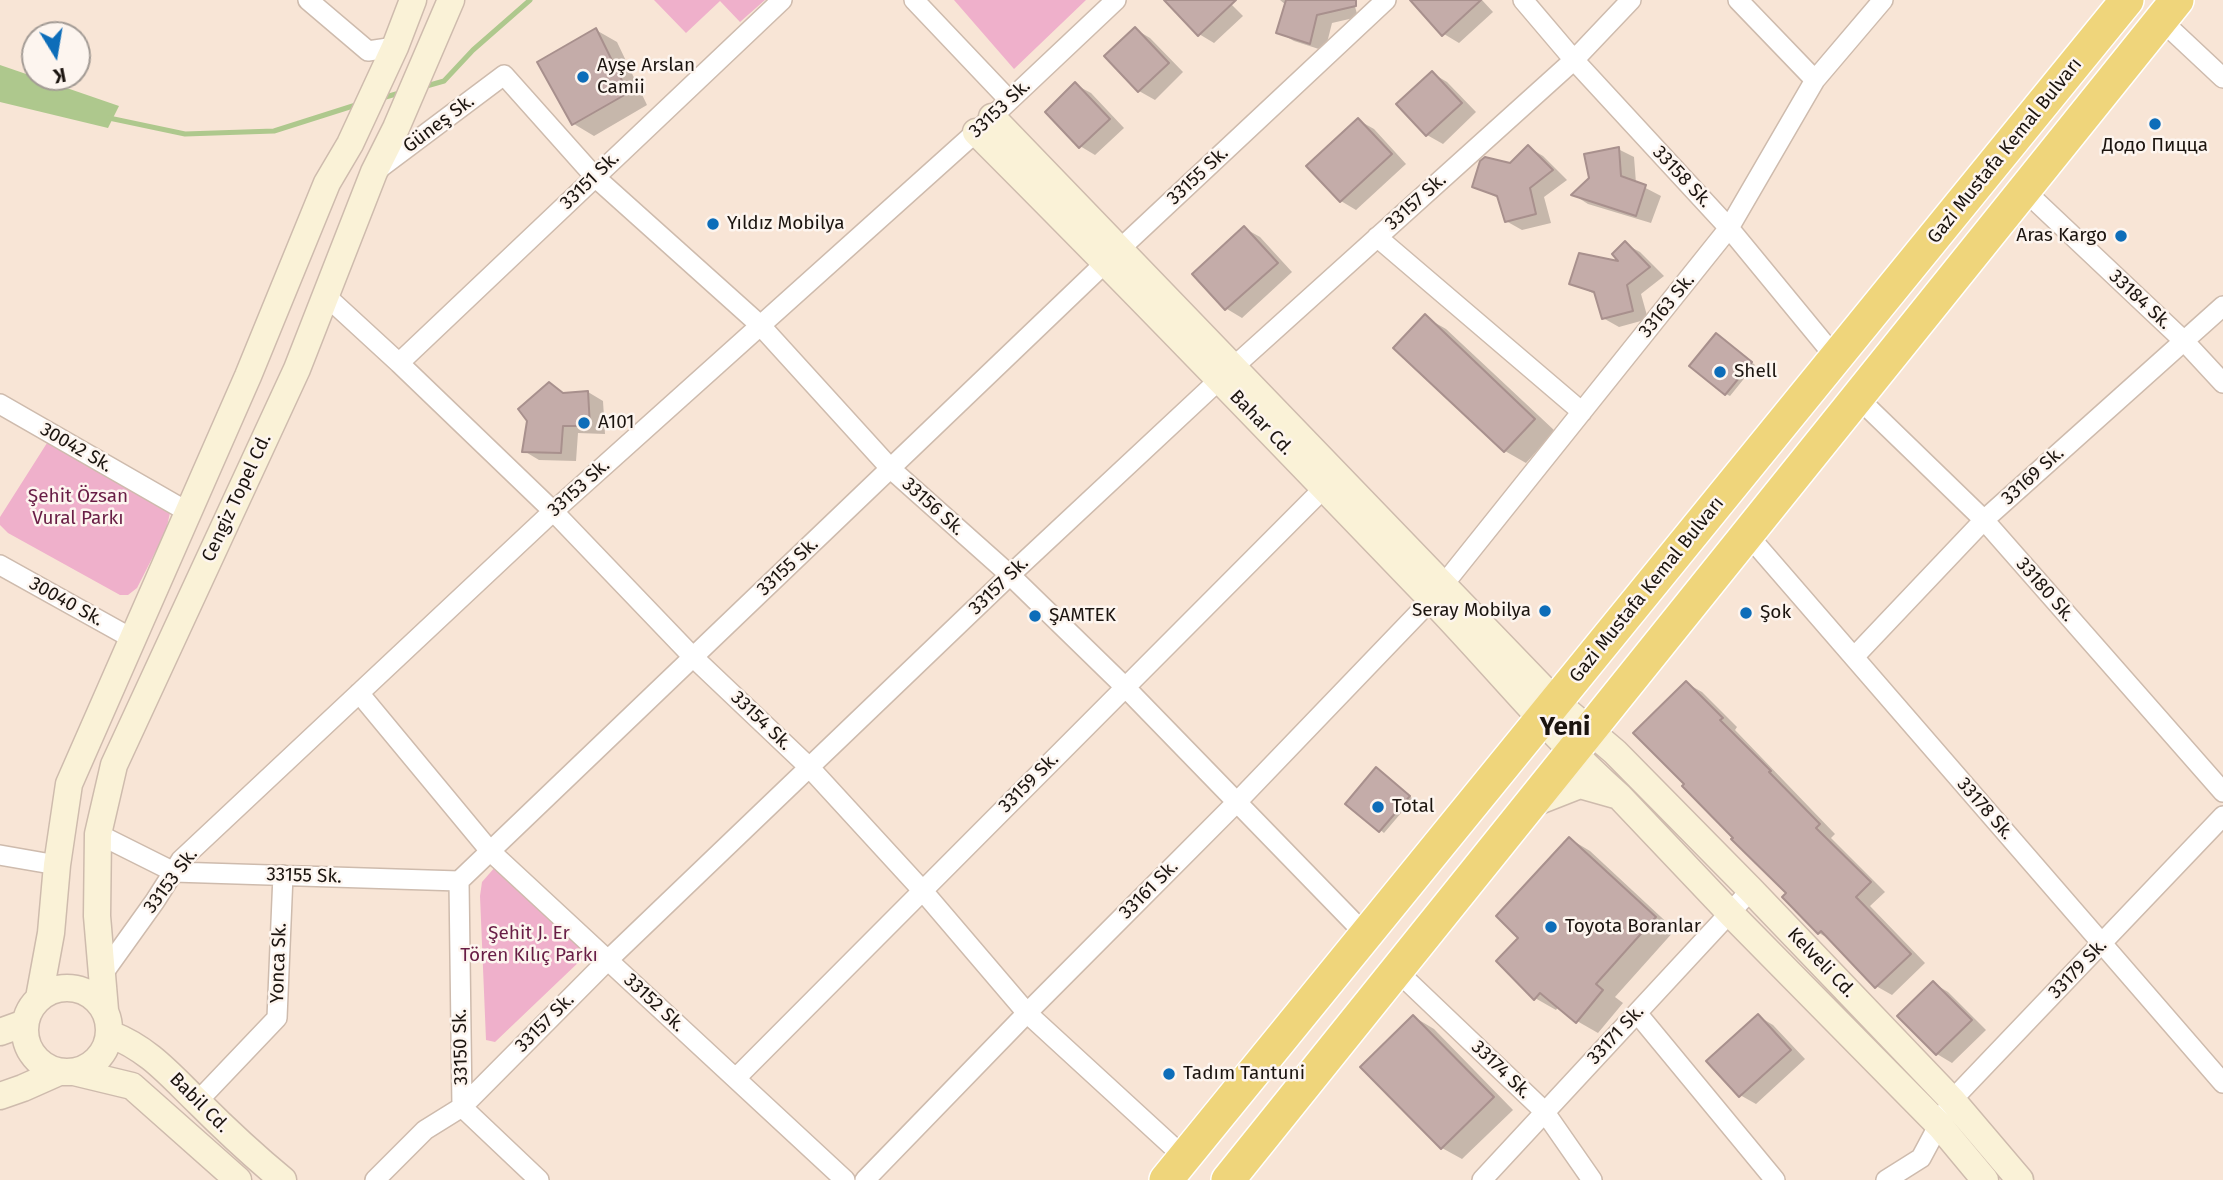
<!DOCTYPE html>
<html>
<head>
<meta charset="utf-8">
<style>
  body { margin:0 }
  #map { position:relative; width:2223px; height:1180px; overflow:hidden; background:#f8e5d6; font-family:"Fira Sans",sans-serif }
  canvas { display:block }
  .north { position:absolute; left:21px; top:21px; width:70px; height:70px; box-sizing:border-box; background:#fdf5ef; border:2px solid #a39b95; border-radius:50%; rotate:169deg; font-size:19px; font-weight:700; line-height:28px; text-align:center; color:#1b140f }
  .north::after { content:''; display:block; margin:auto; width:24px; height:32px; background:#0d6db9; clip-path:polygon(50% 0,100% 100%,50% 72%,0 100%) }
</style>
</head>
<body>
<div id="map">
<canvas width="2223" height="1180"></canvas>
<div class="north">K</div>
</div>
<script>
const context = document.querySelector('canvas').getContext('2d');
context.lineJoin = 'round';
function fillPath(path, color) {
  context.fillStyle = color;
  context.fill(path, 'evenodd');
}
function stroke(path, color, width, dash) {
  context.strokeStyle = color;
  context.lineWidth = width;
  context.lineCap = dash ? 'butt' : 'round';
  context.setLineDash(dash || []);
  context.stroke(path);
}
function write(font, color, halo, rows, align = 'center') {
  context.font = font + ' "Fira Sans",sans-serif';
  context.lineWidth = 5;
  context.setLineDash([]);
  context.textBaseline = 'middle';
  context.strokeStyle = halo;
  context.fillStyle = color;
  for (const [text, x, y, turn = 0] of rows) {
    context.save();
    context.translate(x, y);
    context.rotate((+turn || 0) * Math.PI / 180);
    context.textAlign = isNaN(turn) ? turn : align;
    if (halo) context.strokeText(text, 0, 0);
    context.fillText(text, 0, 0);
    context.restore();
  }
}
fillPath(new Path2D(`
  M 654,0 L 765,0 L 740,22 L 720,1 L 686,33 Z
  M 954,0 L 1086,0 L 1014,69 Z
  M 52,439 L 171,508 L 166,531 L 137,588 L 128,595 L 120,595 L 8,533 L 0,525 L 0,517 L 47,443 Z
  M 496,866 L 592,945 L 582,959 L 495,1042 L 486,1040 L 480,896 L 482,882 Z`), '#efb0cb');
fillPath(new Path2D(`
  M 0,65 L 119,106 L 108,128 L 0,102 Z`), '#aec88d');
fillPath(new Path2D(`
  M 1166,0 L 1227,0 L 1243,16 L 1214,43 L 1199,34 Z
  M 1280,0 L 1353,0 L 1358,17 L 1332,23 L 1325,51 L 1294,41 L 1278,32 L 1286,5 Z
  M 1421,0 L 1482,0 L 1493,12 L 1459,43 L 1444,34 Z
  M 1135,29 L 1150,38 L 1183,72 L 1155,100 L 1139,91 Z
  M 596,30 L 617,42 L 647,105 L 594,136 L 574,124 Z
  M 1432,73 L 1447,82 L 1476,112 L 1443,144 L 1427,135 L 1398,104 Z
  M 1076,85 L 1091,93 L 1124,128 L 1095,155 L 1080,146 Z
  M 1358,120 L 1374,129 L 1406,164 L 1356,210 L 1341,201 Z
  M 1528,147 L 1543,156 L 1567,180 L 1544,197 L 1551,223 L 1522,230 L 1506,221 L 1500,199 L 1474,186 L 1511,164 Z
  M 1618,149 L 1634,157 L 1636,183 L 1661,196 L 1651,223 L 1588,204 L 1574,195 Z
  M 1244,228 L 1260,237 L 1292,272 L 1242,318 L 1227,309 L 1194,274 Z
  M 1625,244 L 1640,252 L 1664,276 L 1641,294 L 1648,319 L 1619,327 L 1603,318 L 1597,295 L 1571,283 L 1623,264 Z
  M 1425,317 L 1446,329 L 1555,431 L 1526,463 L 1505,451 Z
  M 1721,337 L 1755,365 L 1730,396 L 1726,394 Z
  M 549,385 L 566,395 L 588,392 L 603,401 L 605,434 L 578,433 L 576,461 L 539,460 L 524,451 Z
  M 1686,683 L 1702,692 L 1737,727 L 1735,730 L 1835,834 L 1831,838 L 1885,892 L 1870,906 L 1925,963 L 1892,995 L 1876,986 L 1833,941 L 1819,933 L 1788,893 Z
  M 1381,772 L 1413,799 L 1384,833 L 1348,804 Z
  M 1570,839 L 1590,851 L 1675,930 L 1615,997 L 1623,1003 L 1598,1033 L 1577,1021 L 1559,1006 L 1556,1010 L 1535,998 Z
  M 1933,983 L 1948,992 L 1986,1030 L 1952,1063 L 1937,1054 Z
  M 1758,1016 L 1773,1025 L 1805,1059 L 1756,1104 L 1740,1095 Z
  M 1414,1017 L 1434,1029 L 1513,1110 L 1462,1159 L 1442,1148 Z`), '#0003');
stroke(new Path2D(`
  M 423,87 L 444,81 L 473,50 L 530,0
  M 382,98 L 403,92
  M 109,118 L 185,134 L 274,131 L 359,104`), '#aec88d', 5);
const building = new Path2D(`
  M 1164,0 L 1236,0 L 1198,36 Z
  M 1286,0 L 1356,0 L 1356,6 L 1317,15 L 1310,44 L 1276,33 Z
  M 1410,0 L 1481,0 L 1442,36 Z
  M 1135,27 L 1169,63 L 1138,92 L 1104,56 Z
  M 596,28 L 628,93 L 572,125 L 537,62 Z
  M 1432,71 L 1462,103 L 1426,136 L 1396,104 Z
  M 1075,82 L 1110,119 L 1079,148 L 1045,112 Z
  M 1358,118 L 1392,154 L 1340,202 L 1306,166 Z
  M 1528,145 L 1553,170 L 1530,188 L 1536,214 L 1505,222 L 1497,196 L 1472,187 L 1480,161 L 1485,157 L 1510,163 Z
  M 1619,147 L 1621,176 L 1646,185 L 1636,216 L 1571,195 L 1589,178 L 1584,154 Z
  M 1244,226 L 1278,263 L 1225,310 L 1192,274 Z
  M 1625,241 L 1650,267 L 1627,285 L 1633,311 L 1602,319 L 1594,292 L 1569,284 L 1579,253 L 1618,261 L 1612,254 Z
  M 1425,314 L 1535,419 L 1504,452 L 1393,348 Z
  M 1716,333 L 1752,362 L 1725,395 L 1689,366 Z
  M 549,382 L 563,393 L 588,391 L 590,426 L 563,426 L 561,453 L 522,452 L 527,421 L 518,409 Z
  M 1686,681 L 1723,718 L 1720,720 L 1771,771 L 1769,772 L 1820,824 L 1816,828 L 1871,882 L 1856,897 L 1911,954 L 1875,988 L 1821,931 L 1818,934 L 1782,897 L 1786,893 L 1731,839 L 1733,838 L 1682,786 L 1684,784 L 1633,733 Z
  M 1376,767 L 1410,796 L 1379,832 L 1345,804 Z
  M 1569,837 L 1656,917 L 1596,984 L 1603,990 L 1576,1023 L 1540,993 L 1534,1000 L 1496,961 L 1518,938 L 1496,916 Z
  M 1933,981 L 1972,1020 L 1936,1055 L 1897,1016 Z
  M 1758,1014 L 1791,1050 L 1739,1097 L 1706,1061 Z
  M 1413,1015 L 1494,1097 L 1441,1149 L 1360,1067 Z`);
fillPath(building, '#c4aca9');
stroke(building, '#a8908d', 2);
const street = new Path2D(`
  M 308,0 L 368,51 L 395,47
  M 914,0 L 1009,100
  M 1523,0 L 1574,60 L 1729,228 L 1836,358
  M 1738,0 L 1815,80
  M 2161,20 L 2223,78
  M 376,171 L 504,75 L 595,177 L 760,325 L 891,469 L 1010,575 L 1124,686 L 1366,935
  M 2024,190 L 2185,342 L 2223,383
  M 1377,237 L 1582,412
  M 325,295 L 399,363 L 553,511 L 693,657 L 810,768 L 922,890 L 1027,1013 L 1184,1157
  M 399,363 L 782,0
  M 1857,397 L 1984,520 L 2223,792
  M 0,404 L 188,512
  M 1747,534 L 2223,1083
  M 0,565 L 133,639
  M 1854,657 L 1984,520 L 2223,306
  M 359,693 L 490,851 L 845,1180
  M 98,834 L 174,872 L 459,881 L 1106,262 L 1386,0
  M 0,855 L 57,865
  M 459,881 L 462,1107 L 539,1180
  M 1397,971 L 1544,1111 L 1592,1180
  M 102,975 L 155,901 L 181,860 L 547,517 L 976,132 L 1116,0
  M 1637,1013 L 1775,1180
  M 736,1078 L 1323,489
  M 197,1102 L 277,1018 L 283,875
  M 375,1180 L 425,1130 L 462,1107 L 608,960 L 1010,575 L 1219,380 L 1574,60 L 1631,0
  M 865,1180 L 1027,1013 L 1236,803 L 1432,599 L 1729,228 L 1815,80 L 1883,0
  M 1482,1180 L 1751,890
  M 1886,1180 L 1921,1158 L 1952,1100 L 2223,816`);
const secondary = new Path2D(`
  M 992,117 L 1556,702 L 1615,752 L 1751,890 L 1952,1100 L 2020,1180
  M 976,132 C 1129,285 1279,441 1429,597 C 1493,663 1550,735 1619,796
  M 1529,805 L 1580,785 L 1619,796 L 1731,914 L 1940,1126 L 1985,1180
  M25 1030a42 42 0 1 1 84 0a42 42 0 1 1-84 0Z
  M 39,998 L 51,933 L 57,865 L 69,784 L 248,376 L 327,183 L 350,144 L 395,47 L 413,0
  M 105,1010 L 97,916 L 98,834 L 114,765 L 297,369 L 374,172 L 396,128 L 451,0
  M 0,1032 L 25,1023
  M 110,1034 C 149,1049 170,1075 199,1103 C 226,1130 254,1156 283,1180
  M 74,1072 L 132,1086 L 238,1180
  M 0,1096 L 23,1088 L 59,1072`);
const highway = new Path2D(`
  M 1166,1180 L 2127,0
  M 1228,1180 L 2177,0`);
stroke(street, '#cebbad', 22);
stroke(secondary, '#cebbad', 29);
stroke(highway, '#fff', 36);
stroke(street, '#fff', 19);
stroke(secondary, '#faf2d7', 26);
stroke(highway, '#efd57b', 33);
for (const [x, y, r, color] of [
  [583,77,7,"#0d6db9"],
  [2155,124,7,"#0d6db9"],
  [713,224,7,"#0d6db9"],
  [2121,236,7,"#0d6db9"],
  [1720,372,7,"#0d6db9"],
  [584,423,7,"#0d6db9"],
  [1545,611,7,"#0d6db9"],
  [1746,613,7,"#0d6db9"],
  [1035,616,7,"#0d6db9"],
  [1378,807,7,"#0d6db9"],
  [1551,927,7,"#0d6db9"],
  [1169,1074,7,"#0d6db9"]
]) {
  const dot = new Path2D();
  dot.arc(x, y, r, 0, 2 * Math.PI);
  context.fillStyle = color;
  context.fill(dot);
  stroke(dot, '#fdf5ef', 2.5);
}
write('19px', '#1b140f', '#fdf5ef', [
  ["Ayşe Arslan",597,66],
  ["Camii",597,88],
  ["Додо Пицца",2155,146,"center"],
  ["Yıldız Mobilya",727,224],
  ["Aras Kargo",2107,236,"right"],
  ["Shell",1734,372],
  ["A101",598,423],
  ["Seray Mobilya",1531,611,"right"],
  ["Şok",1760,613],
  ["ŞAMTEK",1049,616],
  ["Total",1392,807],
  ["Toyota Boranlar",1565,927],
  ["Tadım Tantuni",1183,1074]
], 'left');
write('19px', '#1b140f', '#fdf5ef', [
  ["33153 Sk.",1000,109,-43],
  ["Güneş Sk.",439,124,-37],
  ["Gazi Mustafa Kemal Bulvarı",2005,151,-51],
  ["33155 Sk.",1198,176,-43],
  ["33158 Sk.",1682,177,47],
  ["33151 Sk.",590,181,-44],
  ["33157 Sk.",1416,202,-42],
  ["33184 Sk.",2140,300,43],
  ["33163 Sk.",1667,306,-51],
  ["Bahar Cd.",1261,423,46],
  ["30042 Sk.",76,448,30],
  ["33169 Sk.",2033,476,-42],
  ["33153 Sk.",579,488,-42],
  ["Cengiz Topel Cd.",237,498,-65],
  ["33156 Sk.",933,507,42],
  ["33155 Sk.",788,567,-43],
  ["33157 Sk.",999,586,-44],
  ["Gazi Mustafa Kemal Bulvarı",1647,590,-51],
  ["33180 Sk.",2045,590,49],
  ["30040 Sk.",66,602,29],
  ["33154 Sk.",761,721,44],
  ["33159 Sk.",1029,783,-45],
  ["33178 Sk.",1985,809,49],
  ["33155 Sk.",304,876,2],
  ["33153 Sk.",171,881,-53],
  ["33161 Sk.",1149,890,-45],
  ["Yonca Sk.",279,963,-88],
  ["Kelveli Cd.",1821,963,46],
  ["33179 Sk.",2078,969,-46],
  ["33152 Sk.",654,1003,43],
  ["33157 Sk.",545,1023,-45],
  ["33171 Sk.",1616,1035,-47],
  ["33150 Sk.",461,1047,-91],
  ["33174 Sk.",1501,1070,44],
  ["Babil Cd.",199,1103,45]
]);
write('19px', '#681d45', '#fdf5ef', [
  ["Şehit Özsan",78,497],
  ["Vural Parkı",78,519],
  ["Şehit J. Er",529,934],
  ["Tören Kılıç Parkı",529,956]
]);
write('bold 26px', '#1b140f', '#fdf5ef', [
  ["Yeni",1565,728]
]);
</script>
</body>
</html>
